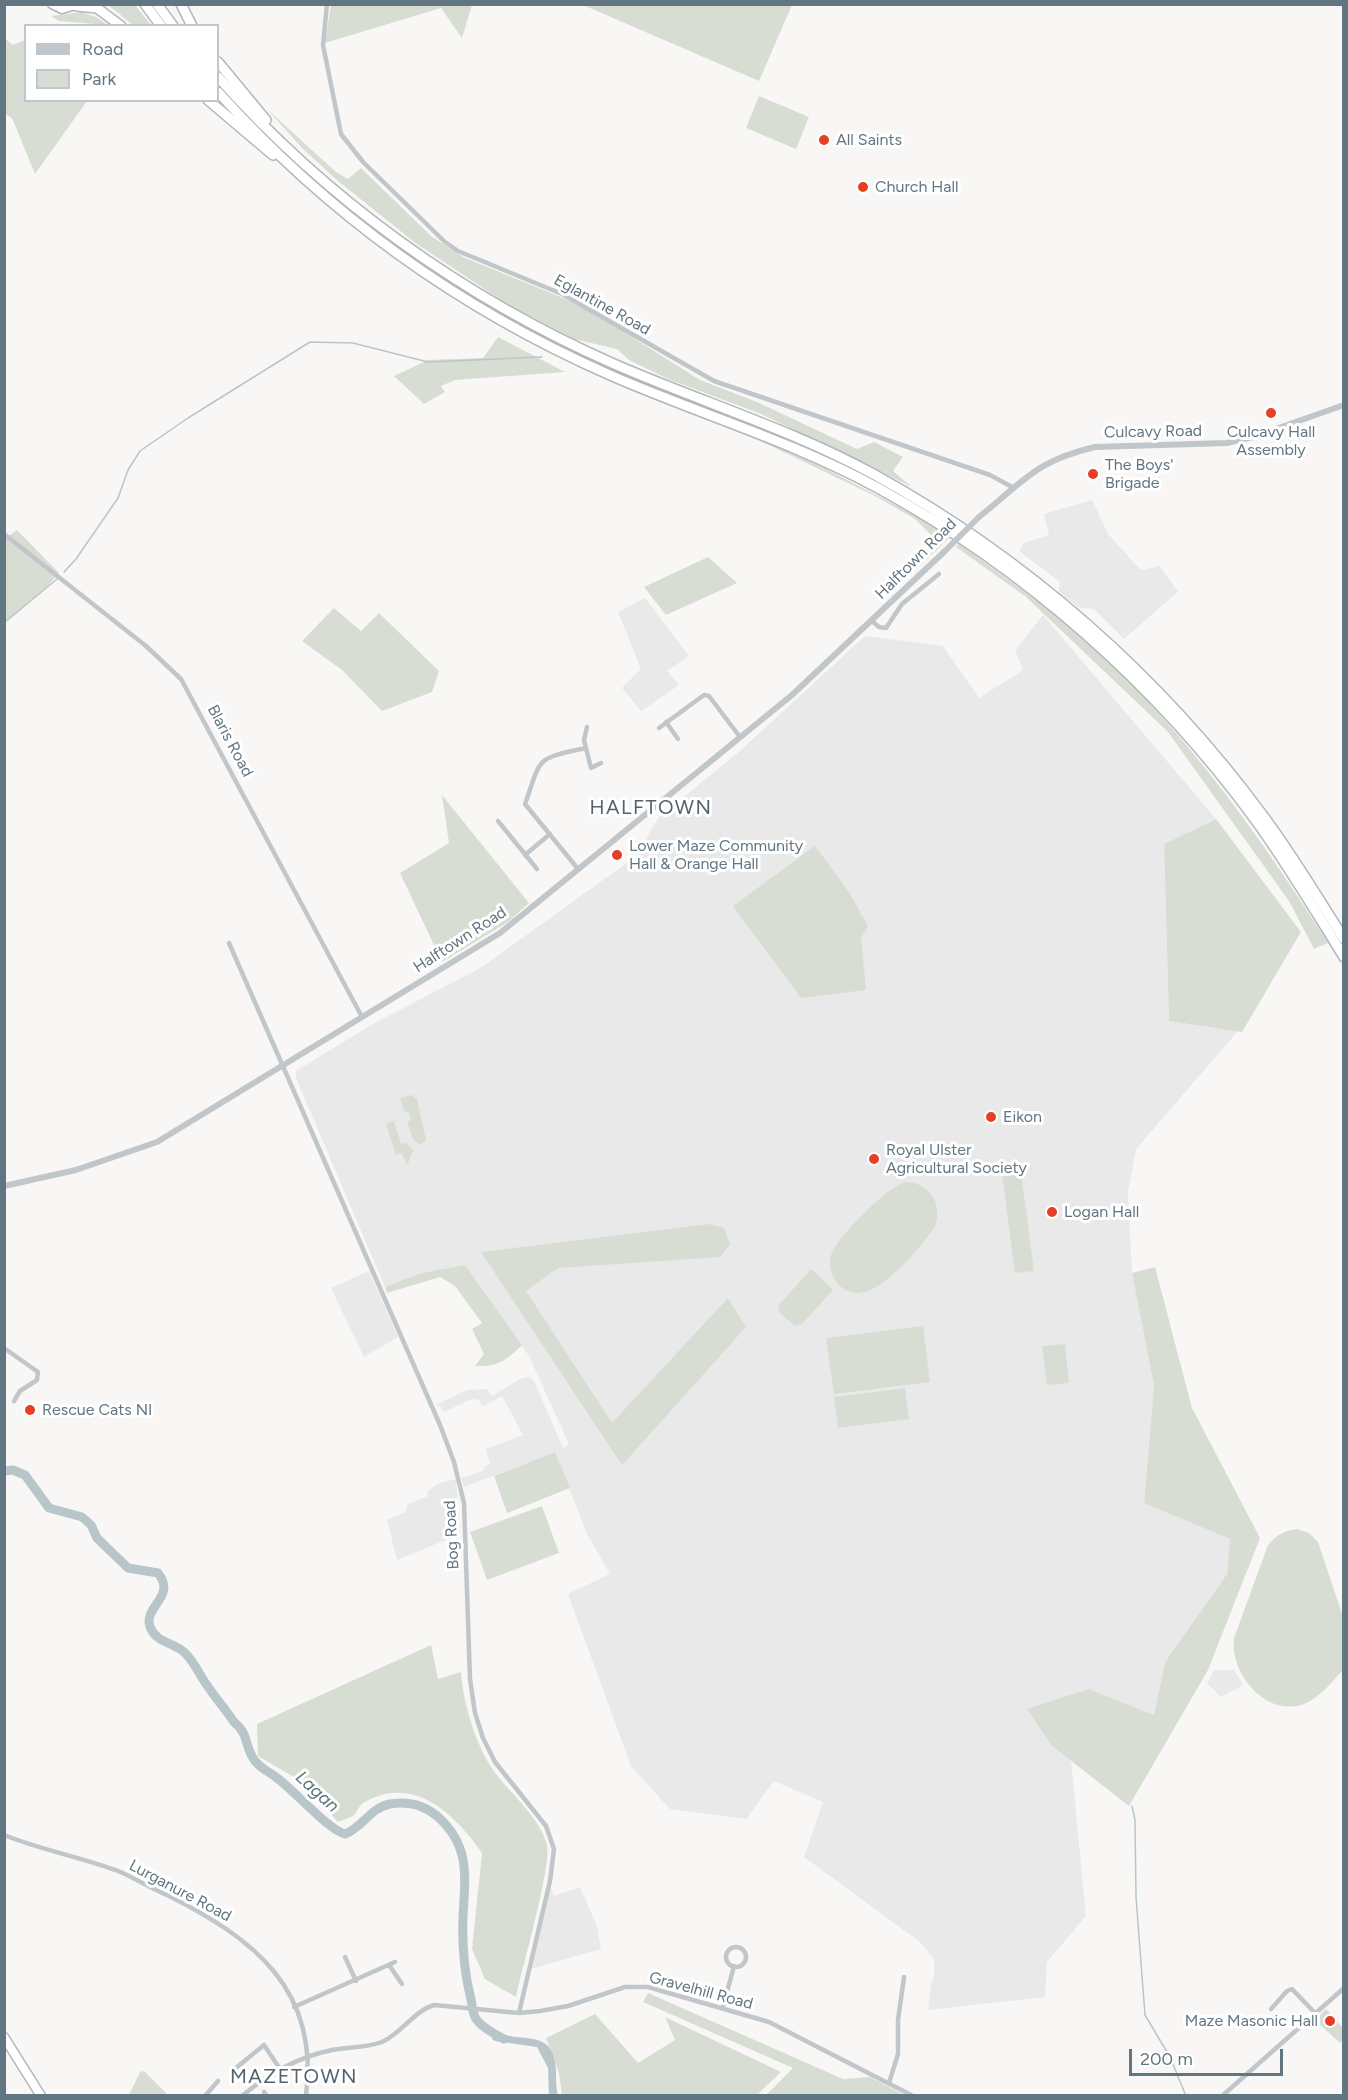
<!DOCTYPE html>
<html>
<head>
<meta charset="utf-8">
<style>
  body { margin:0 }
  #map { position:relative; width:1348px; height:2100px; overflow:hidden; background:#f8f7f5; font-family:Figtree,sans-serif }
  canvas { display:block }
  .frame { position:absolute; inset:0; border:6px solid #627681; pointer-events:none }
  .legend { position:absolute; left:24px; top:24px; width:195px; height:78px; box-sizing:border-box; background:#fff; border:2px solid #c0c8cd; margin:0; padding:8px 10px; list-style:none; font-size:18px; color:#627681 }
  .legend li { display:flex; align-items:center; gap:12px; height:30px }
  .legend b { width:30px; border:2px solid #c0c8cd }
  .scale { position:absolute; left:1129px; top:2049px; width:154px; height:27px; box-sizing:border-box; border:3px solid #627681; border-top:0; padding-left:8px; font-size:18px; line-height:21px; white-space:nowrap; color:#627681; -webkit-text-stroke:4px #fff; paint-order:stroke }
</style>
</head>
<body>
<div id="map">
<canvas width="1348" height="2100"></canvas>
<div class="frame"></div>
<ul class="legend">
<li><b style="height:8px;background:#c0c6c9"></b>Road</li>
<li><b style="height:16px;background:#d8ddd4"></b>Park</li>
</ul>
<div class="scale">200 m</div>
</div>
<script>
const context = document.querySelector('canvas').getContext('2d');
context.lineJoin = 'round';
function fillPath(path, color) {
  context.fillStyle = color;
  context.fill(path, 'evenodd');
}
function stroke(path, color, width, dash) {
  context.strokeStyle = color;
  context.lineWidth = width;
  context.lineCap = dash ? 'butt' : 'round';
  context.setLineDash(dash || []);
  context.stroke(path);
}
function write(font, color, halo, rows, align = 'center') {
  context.font = font + ' Figtree,sans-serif';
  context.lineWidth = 6;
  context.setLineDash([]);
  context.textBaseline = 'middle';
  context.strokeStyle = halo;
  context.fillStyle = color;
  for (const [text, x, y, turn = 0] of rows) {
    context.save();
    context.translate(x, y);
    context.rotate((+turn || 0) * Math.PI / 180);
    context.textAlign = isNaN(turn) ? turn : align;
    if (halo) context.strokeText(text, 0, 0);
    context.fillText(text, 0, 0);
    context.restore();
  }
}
fillPath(new Path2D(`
  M 1092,500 L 1108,534 L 1137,566 L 1142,570 L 1160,566 L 1178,592 L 1124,639 L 1094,609 L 1078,607 L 1059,592 L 1060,582 L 1019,551 L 1024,543 L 1049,535 L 1044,514 Z
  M 645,598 L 689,656 L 667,671 L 679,685 L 641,711 L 622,688 L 641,669 L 618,612 Z
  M 1043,615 L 1216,819 L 1164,844 L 1169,1021 L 1238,1031 L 1136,1149 L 1128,1192 L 1132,1273 L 1154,1386 L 1144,1503 L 1231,1539 L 1227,1574 L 1165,1662 L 1154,1715 L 1089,1689 L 1052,1746 L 1071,1761 L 1086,1916 L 1047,1962 L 1045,1997 L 928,2010 L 931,1982 L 934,1979 L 934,1959 L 920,1942 L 804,1857 L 823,1802 L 774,1781 L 746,1819 L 670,1809 L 631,1766 L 568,1594 L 610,1574 L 587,1534 L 555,1452 L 464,1487 L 461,1478 L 483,1471 L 484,1467 L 490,1464 L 486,1449 L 523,1435 L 502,1396 L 482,1407 L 479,1400 L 472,1399 L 444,1412 L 441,1407 L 436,1405 L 467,1390 L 486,1389 L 492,1396 L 520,1379 L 529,1377 L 534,1381 L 563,1448 L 569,1444 L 529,1356 L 465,1265 L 421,1273 L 385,1287 L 296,1078 L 296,1071 L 373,1024 L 482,967 L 635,857 L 659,817 L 740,751 L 865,636 L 943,646 L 979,698 L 1023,670 L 1015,651 Z
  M 369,1271 L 398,1337 L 364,1357 L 331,1288 Z
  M 456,1479 L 460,1534 L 397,1560 L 387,1520 L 405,1512 L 408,1504 L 428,1496 L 427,1492 L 437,1484 Z
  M 1214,1670 L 1234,1670 L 1243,1685 L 1221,1697 L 1207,1683 Z
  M 550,1886 L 554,1896 L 580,1887 L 597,1926 L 601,1949 L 531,1969 Z`), '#e8e9e8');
fillPath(new Path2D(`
  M 108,5 L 135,5 L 151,25 L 133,25 Z
  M 331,5 L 472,5 L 462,38 L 441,8 L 325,43 Z
  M 583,5 L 792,5 L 759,81 Z
  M 81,12 L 96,17 L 108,25 L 59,21 L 51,16 Z
  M 4,38 L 13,45 L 25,40 L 26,100 L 87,101 L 35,174 L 12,118 L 5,114 Z
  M 759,96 L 809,117 L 796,149 L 746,128 Z
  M 267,109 L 336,172 L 348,179 L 361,168 L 431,236 L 463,257 L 563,298 L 599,316 L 700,380 L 757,402 L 857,449 L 874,442 L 903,457 L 893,471 L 912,487 L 761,414 L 668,379 L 629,360 L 617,349 L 574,339 L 507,304 L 414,242 L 338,181 L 302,148 Z
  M 498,337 L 565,372 L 455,380 L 441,386 L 445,392 L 424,404 L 394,376 L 428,360 L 483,358 Z
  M 742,432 L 805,458 L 922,519 L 950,537 L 913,573 L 931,552 L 931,535 L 915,519 L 875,496 Z
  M 17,530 L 59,573 L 45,589 L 5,622 L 4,533 L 9,536 Z
  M 958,543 C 1022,589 1087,635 1140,693 C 1212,769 1272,855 1328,943 L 1314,949 L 1289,901 L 1168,732 L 1026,597 L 956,547 Z
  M 708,557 L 737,583 L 666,615 L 644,587 Z
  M 334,608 L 361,631 L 379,613 L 439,671 L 432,692 L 382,711 L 342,670 L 302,641 Z
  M 442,795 L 529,903 L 508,922 L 442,962 L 400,873 L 449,843 Z
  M 1216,819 L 1301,932 L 1242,1032 L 1169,1021 L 1164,844 Z
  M 815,846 L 849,892 L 868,926 L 861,938 L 866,990 L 801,998 L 733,906 Z
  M 411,1095 L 417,1099 L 426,1140 L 420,1145 L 413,1139 L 407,1122 L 411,1120 L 409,1112 L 405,1113 L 400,1098 Z
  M 394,1121 L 401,1144 L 406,1143 L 413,1150 L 407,1166 L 402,1153 L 396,1155 L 386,1124 Z
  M 1020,1164 L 1034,1271 L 1015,1273 L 1001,1166 Z
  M 904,1182 C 930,1182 943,1203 935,1227 C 918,1249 870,1314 840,1286 C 832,1279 828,1266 831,1256 C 835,1239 887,1188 904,1182 Z
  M 710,1224 L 724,1228 L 730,1244 L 720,1257 L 558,1268 L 526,1291 L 612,1423 L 728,1298 L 746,1327 L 622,1465 L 481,1252 Z
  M 465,1265 L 522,1345 C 506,1361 497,1367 475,1366 L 484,1354 L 472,1329 L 482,1323 L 455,1286 L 440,1277 L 387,1293 L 385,1287 L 421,1273 Z
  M 1155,1267 L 1192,1408 L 1260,1538 L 1208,1670 L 1129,1806 L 1052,1746 L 1027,1709 L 1089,1689 L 1154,1715 L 1165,1662 L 1227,1574 L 1230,1539 L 1144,1503 L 1154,1386 L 1132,1273 Z
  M 811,1269 L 833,1290 L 802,1324 L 795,1326 L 780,1313 L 778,1306 Z
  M 923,1326 L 930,1382 L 834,1394 L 826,1338 Z
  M 1065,1344 L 1069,1383 L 1047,1385 L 1042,1346 Z
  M 905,1388 L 909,1419 L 838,1428 L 834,1397 Z
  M 555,1452 L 570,1488 L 507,1513 L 494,1476 Z
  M 542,1506 L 559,1553 L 487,1580 L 470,1532 Z
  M 1297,1529 L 1309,1533 L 1318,1542 L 1343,1617 L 1343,1670 C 1333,1681 1319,1698 1304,1704 C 1266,1718 1229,1673 1234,1638 L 1268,1545 C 1277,1534 1284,1531 1297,1529 Z
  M 431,1645 L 438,1679 L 461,1672 C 463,1704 477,1749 496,1774 C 513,1796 540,1818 547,1845 C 552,1864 522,1969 516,1997 L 485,1979 L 472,1949 L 482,1853 C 455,1814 413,1773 363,1803 C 359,1806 358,1810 355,1814 C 351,1818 343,1820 338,1822 L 299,1780 L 258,1756 L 257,1724 Z
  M 648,1993 L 843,2079 L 870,2077 L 904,2095 L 766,2095 L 793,2068 L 643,2002 Z
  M 1326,2009 L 1343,2028 L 1343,2039 L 1340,2043 L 1315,2020 Z
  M 595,2014 L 638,2063 L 675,2040 L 665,2017 L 781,2072 L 757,2095 L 562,2095 L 559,2073 L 546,2038 Z
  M 144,2071 L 168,2095 L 129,2095 L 140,2072 Z`), '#d8ddd4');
fillPath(new Path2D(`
  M 497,2032 C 519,2043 550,2029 555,2062 C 557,2073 555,2085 558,2095 L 549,2095 L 548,2068 L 537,2047 L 495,2041 L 492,2039 Z`), '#b8c6c9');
stroke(new Path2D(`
  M 64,572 L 76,559 L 118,498 L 128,470 L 140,451 L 188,418 L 310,342 L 353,343 L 428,362 L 542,357
  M 4,623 L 57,579
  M 1132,1806 L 1135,1820 L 1136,1897 L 1145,2015 L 1170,2057 L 1186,2096`), '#b8c6c9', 1.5);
stroke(new Path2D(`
  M 4,1471 L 13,1470 L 25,1475 L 49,1508 L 82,1517 L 91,1525 L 97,1538 L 128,1568 L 158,1573 C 177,1597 143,1606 150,1627 C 157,1644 175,1642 186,1654 C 195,1663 201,1678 209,1688 C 217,1700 226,1710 234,1722 C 250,1735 244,1747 255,1761 C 261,1769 270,1772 277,1778 C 295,1791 327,1829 345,1834 C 363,1827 370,1808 390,1804 C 407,1801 424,1805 437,1816 C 471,1846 465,1877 463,1917 C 462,1943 464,1970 470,1995 C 472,2002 472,2011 475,2017 C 480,2027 495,2034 504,2039`), '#b8c6c9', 9);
const trunk = new Path2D(`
  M 52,4 L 62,9 L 79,4
  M 4,2037 L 41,2096`);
const motorway = new Path2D(`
  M 145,4 L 161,26
  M 157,4 L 173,26
  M 181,4 L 192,26
  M 77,6 L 97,8 L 121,26
  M 218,62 L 266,120
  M 218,77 C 327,200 464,298 614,364 C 701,402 791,429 875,475 C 1027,559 1161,677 1264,817 C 1293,856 1318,898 1344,939
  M 218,92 C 327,213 460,309 610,375 C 699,414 792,441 878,488 C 1026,569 1158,686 1257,822 C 1288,865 1316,912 1344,957
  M 208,100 L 273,155`);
stroke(trunk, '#b1b7ba', 11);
stroke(motorway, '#b1b7ba', 12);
stroke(new Path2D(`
  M 327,4 L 323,45 L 341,134 L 363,162 L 445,242 L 458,251 L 562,294 L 714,381 L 990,475 L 1012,487
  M 4,534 L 146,646 L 181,679 L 362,1017
  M 872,621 L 879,627 L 886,628 L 902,604 L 939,574
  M 666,722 L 678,739
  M 659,728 L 704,695 L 709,696 L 740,737
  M 586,748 L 591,768 L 601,763
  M 498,821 L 537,869
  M 525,855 L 550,834
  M 578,869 L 525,804 C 542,756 535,759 586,748 L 584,740 L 587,727
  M 229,943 L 440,1425 L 454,1462 L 464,1503 L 470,1679 L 475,1713 L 483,1738 L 495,1762 L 546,1826 L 554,1849 L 550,1881 L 519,2013
  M 4,1348 L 38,1372 L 37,1380 L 20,1391 L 14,1401
  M 4,1835 C 41,1850 81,1857 118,1871 C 135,1878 150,1888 167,1895 C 253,1938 320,1989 306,2096
  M726 1957a10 10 0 1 1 20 0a10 10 0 1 1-20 0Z
  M 345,1957 L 356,1981
  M 389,1965 L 402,1984
  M 294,2007 L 395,1962
  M 723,2007 L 734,1966
  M 1271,2009 L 1287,1991 L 1292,1989 L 1315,2013
  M 236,2068 L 264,2045 L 280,2069
  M 889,2083 L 898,2054 L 898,2020 L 904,1977
  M 264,2092 L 267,2096
  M 205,2096 L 218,2081
  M 242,2096 C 268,2074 298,2057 332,2050 C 348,2047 366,2048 382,2042 C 402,2033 414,2011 434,2005 L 519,2013 L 540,2011 L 568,2006 L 625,1987 L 648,1987 L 769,2022 L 913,2096
  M 1222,2096 L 1344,1988`), '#c0c6c9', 4.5);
stroke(new Path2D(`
  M 979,517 C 1024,481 1035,461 1095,447 L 1227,443 L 1253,437 L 1344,405
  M 4,1186 L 76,1170 L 157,1142 L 500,933 L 792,695 L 945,551`), '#c0c6c9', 6);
stroke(trunk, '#fff', 8);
stroke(motorway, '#fff', 9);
stroke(new Path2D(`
  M 945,551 L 979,517`), '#c0c6c9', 6);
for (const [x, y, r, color] of [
  [824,140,6,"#e83e25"],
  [863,187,6,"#e83e25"],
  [1271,413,6,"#e83e25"],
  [1093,474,6,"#e83e25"],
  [617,855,6,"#e83e25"],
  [991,1117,6,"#e83e25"],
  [874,1159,6,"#e83e25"],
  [1052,1212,6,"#e83e25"],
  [30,1410,6,"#e83e25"],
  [1330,2021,6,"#e83e25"]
]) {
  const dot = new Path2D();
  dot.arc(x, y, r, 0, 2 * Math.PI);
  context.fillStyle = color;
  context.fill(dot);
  stroke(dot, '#fff', 2);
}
write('16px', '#627681', '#fff', [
  ["All Saints",836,140],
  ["Church Hall",875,187],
  ["Culcavy Hall",1271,432,"center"],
  ["Assembly",1271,450,"center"],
  ["The Boys'",1105,465],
  ["Brigade",1105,483],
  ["Lower Maze Community",629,846],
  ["Hall & Orange Hall",629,864],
  ["Eikon",1003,1117],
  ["Royal Ulster",886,1150],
  ["Agricultural Society",886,1168],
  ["Logan Hall",1064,1212],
  ["Rescue Cats NI",42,1410],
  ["Maze Masonic Hall",1318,2021,"right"]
], 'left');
write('16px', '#627681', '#fff', [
  ["Eglantine Road",602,305,29],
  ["Culcavy Road",1153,432,-1],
  ["Halftown Road",916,559,-45],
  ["Blaris Road",230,741,62],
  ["Halftown Road",460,940,-33],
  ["Bog Road",452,1535,-93],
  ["Lurganure Road",180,1891,28],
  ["Gravelhill Road",701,1991,15]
]);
write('italic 18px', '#5d767c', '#fff', [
  ["Lagan",317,1792,42]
]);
context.letterSpacing = '1.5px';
write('20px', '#54636b', '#fff', [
  ["HALFTOWN",651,808],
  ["MAZETOWN",294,2077]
]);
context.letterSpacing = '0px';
</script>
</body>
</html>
